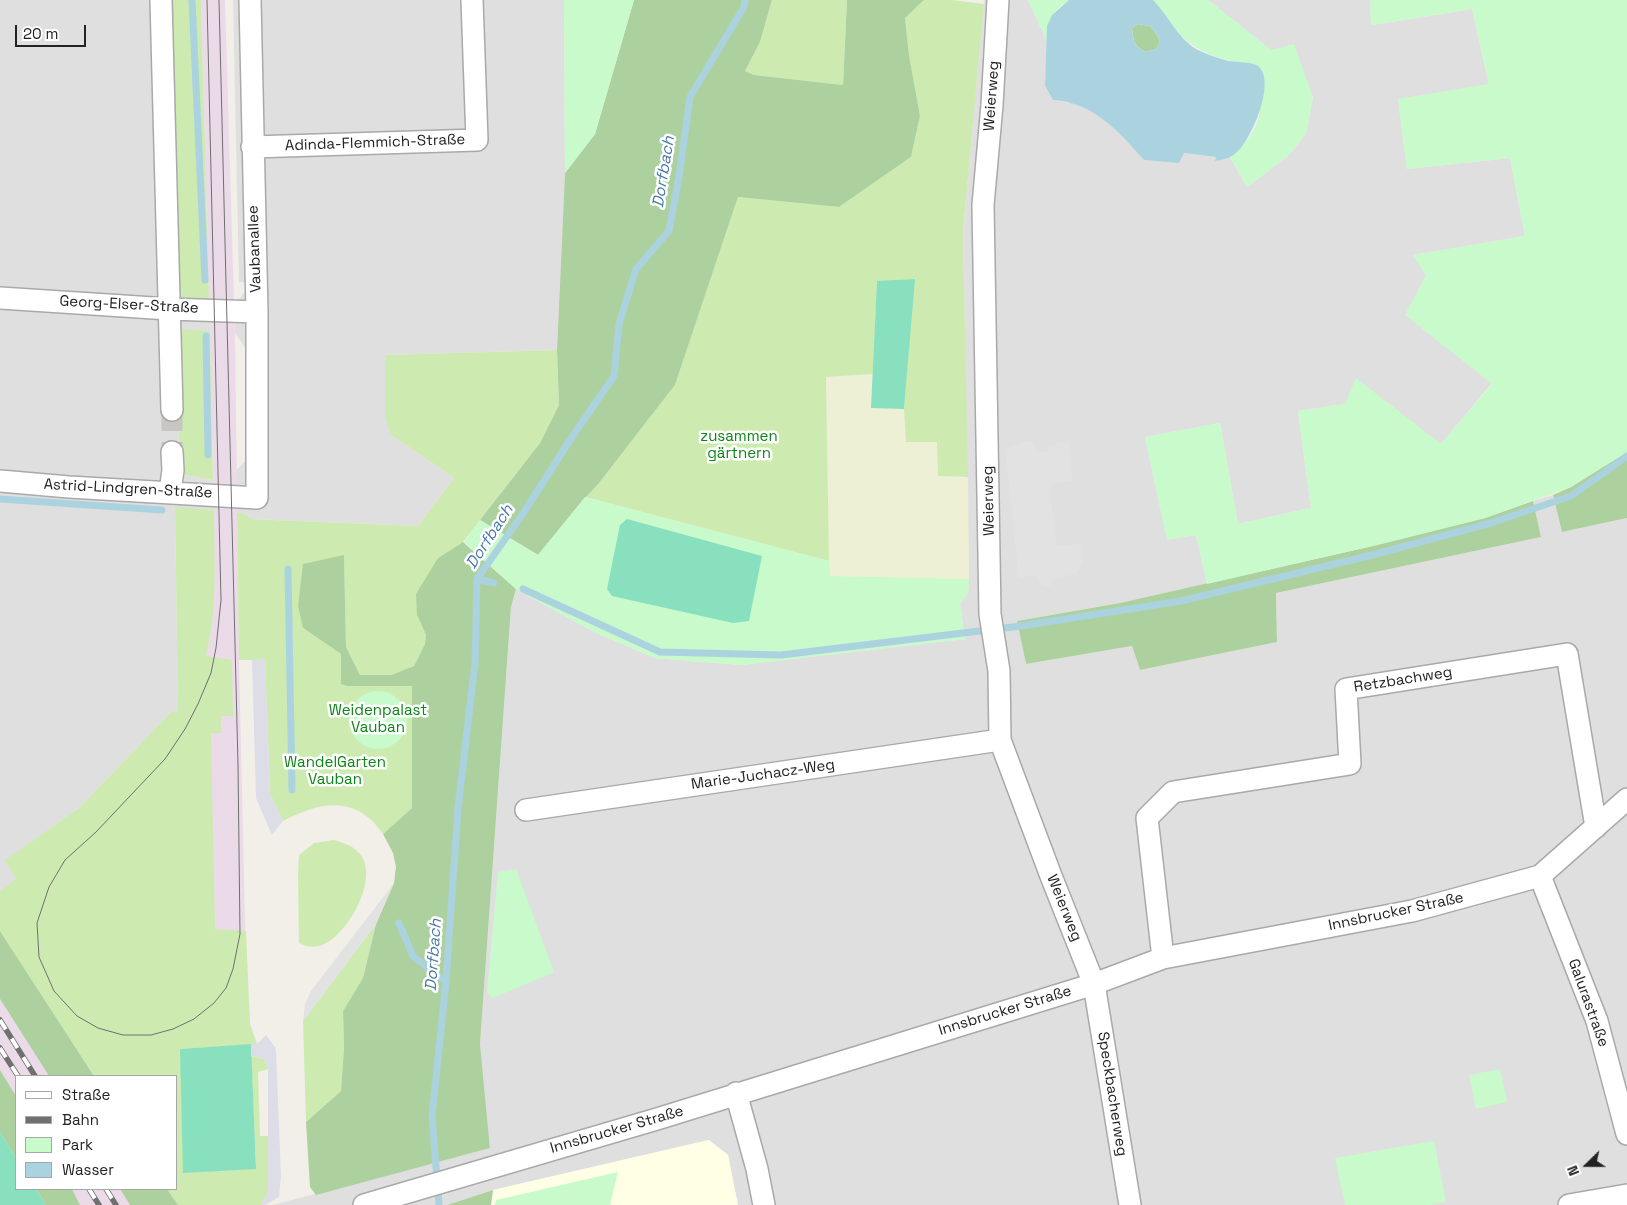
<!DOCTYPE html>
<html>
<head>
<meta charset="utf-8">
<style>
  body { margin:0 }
  #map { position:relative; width:1627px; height:1205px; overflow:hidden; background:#f2efe9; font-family:"Space Grotesk",sans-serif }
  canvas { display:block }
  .legend { position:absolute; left:15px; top:1075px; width:162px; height:115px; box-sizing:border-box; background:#fff; border:1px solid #a7a7a7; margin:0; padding:6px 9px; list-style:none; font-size:15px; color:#222 }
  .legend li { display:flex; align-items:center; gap:10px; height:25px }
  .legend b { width:25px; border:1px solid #a7a7a7 }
  .north { position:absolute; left:1562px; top:1140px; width:50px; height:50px; -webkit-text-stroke:4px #fff; paint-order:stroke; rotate:248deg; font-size:14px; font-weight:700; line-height:20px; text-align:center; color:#222 }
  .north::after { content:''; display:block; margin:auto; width:18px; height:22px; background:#222; clip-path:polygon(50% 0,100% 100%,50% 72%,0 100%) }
  .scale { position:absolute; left:15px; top:25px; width:71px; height:22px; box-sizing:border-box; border:2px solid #222; border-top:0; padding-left:6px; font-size:15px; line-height:18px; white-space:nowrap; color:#222; -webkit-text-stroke:4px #fff; paint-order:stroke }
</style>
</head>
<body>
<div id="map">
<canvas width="1627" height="1205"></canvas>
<ul class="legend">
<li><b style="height:6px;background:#fff"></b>Straße</li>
<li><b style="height:6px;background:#707070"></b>Bahn</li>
<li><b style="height:14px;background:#c8facc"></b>Park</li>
<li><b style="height:14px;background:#aad3df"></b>Wasser</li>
</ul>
<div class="north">N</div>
<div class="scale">20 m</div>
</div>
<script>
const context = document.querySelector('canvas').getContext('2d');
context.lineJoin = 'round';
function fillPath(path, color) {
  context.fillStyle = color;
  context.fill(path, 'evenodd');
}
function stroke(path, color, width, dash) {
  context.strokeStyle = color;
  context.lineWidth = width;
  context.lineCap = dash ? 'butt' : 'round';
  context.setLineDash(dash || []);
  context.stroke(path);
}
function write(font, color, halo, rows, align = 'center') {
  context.font = font + ' "Space Grotesk",sans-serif';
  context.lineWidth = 5;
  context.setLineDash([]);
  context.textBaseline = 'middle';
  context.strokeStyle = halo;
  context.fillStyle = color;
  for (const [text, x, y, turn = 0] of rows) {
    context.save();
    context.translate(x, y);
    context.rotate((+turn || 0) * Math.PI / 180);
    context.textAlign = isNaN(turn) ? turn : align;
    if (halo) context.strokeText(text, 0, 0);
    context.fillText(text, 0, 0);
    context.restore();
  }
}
fillPath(new Path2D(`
  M 0,0 L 172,0 L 178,297 L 209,301 L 210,331 L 178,330 L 179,452 L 184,475 L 213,480 L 214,510 L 175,508 L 178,712 L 171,712 L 79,808 L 6,860 L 17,879 L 0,891 Z
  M 233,0 L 564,0 L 565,173 L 557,350 L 385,355 L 391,435 L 454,478 L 418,526 L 249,519 L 248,515 L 237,512 L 236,471 L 245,461 L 246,349 L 235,333 L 234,301 L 239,299 L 247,289 L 247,282 L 239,282 Z
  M 984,0 L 1028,0 L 1047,41 L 1045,86 L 1053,100 L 1078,104 L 1095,114 L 1106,121 L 1126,140 L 1144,160 L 1155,161 L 1184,153 L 1216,157 L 1215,161 L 1230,157 L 1247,187 L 1289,155 L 1306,134 L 1313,97 L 1271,50 L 1208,0 L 1370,0 L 1372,25 L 1472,9 L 1489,85 L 1398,99 L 1407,169 L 1510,158 L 1525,236 L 1414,255 L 1426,275 L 1406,315 L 1492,383 L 1441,444 L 1345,404 L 1298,411 L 1311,508 L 1238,524 L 1220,423 L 1145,437 L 1167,539 L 1196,535 L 1207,584 L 1120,603 L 1017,621 L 1026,664 L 1132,646 L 1140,670 L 1277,642 L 1276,593 L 1541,537 L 1533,501 L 1553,495 L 1562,532 L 1627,518 L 1627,1205 L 738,1205 L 728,1155 L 708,1140 L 493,1190 L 447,1205 L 273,1205 L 490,1148 L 480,1044 L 511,607 L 516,589 L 596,633 L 655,658 L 741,665 L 965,639 L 960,604 L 968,593 L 969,579 L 963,232 Z`), '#e0dfdf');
fillPath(new Path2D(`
  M 201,0 L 225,0 L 235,333 L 239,660 L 246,964 L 41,888 L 167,742 L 201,673 L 210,638 L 214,578 L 214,510 Z
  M 0,999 L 49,1076 L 16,1076 L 16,1096 L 0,1070 Z
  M 72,1189 L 120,1189 L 130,1205 L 80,1205 Z`), '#ebdbe8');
fillPath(new Path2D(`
  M 709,1140 L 728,1155 L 738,1205 L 491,1205 L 493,1190 Z`), '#ffffe5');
fillPath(new Path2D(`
  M 873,374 L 871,408 L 904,409 L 906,441 L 937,442 L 938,476 L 968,478 L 969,579 L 829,576 L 826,377 Z`), '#eef0d5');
fillPath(new Path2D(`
  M 172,0 L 201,0 L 209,301 L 178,298 Z
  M 772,0 L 847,0 L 843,85 L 754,75 L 745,71 L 760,42 Z
  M 924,0 L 952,0 L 984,4 L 963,232 L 968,477 L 938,476 L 937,442 L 906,442 L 904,409 L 914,279 L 877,282 L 873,374 L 826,377 L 829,561 L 585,497 L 599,483 L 675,385 L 738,197 L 839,207 L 911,157 L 920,116 L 909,55 L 905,18 Z
  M 178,329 L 210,331 L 213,480 L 184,475 L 179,452 Z
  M 557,350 L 559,405 L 540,443 L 463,542 L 438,558 L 417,615 L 426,635 L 425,644 L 414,666 L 391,675 L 360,675 L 346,647 L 344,556 L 303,628 L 341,654 L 341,684 L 347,686 L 412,686 L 412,808 L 383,834 C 379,829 375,823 370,819 C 342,795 311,807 283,821 L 270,794 L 265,660 L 239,660 L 237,512 L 248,515 L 249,519 L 418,526 L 454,478 L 391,435 L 385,417 L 385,355 Z
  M 175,507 L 214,510 C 214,558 218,610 206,656 L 232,660 L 233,716 L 221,716 L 221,733 L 211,733 L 215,929 L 246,931 L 250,1024 L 257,1044 L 180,1049 L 256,1165 L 251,1056 L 264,1059 L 268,1069 L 258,1072 L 260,1136 L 269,1136 L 268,1192 L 261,1205 L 178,1205 L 167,1189 L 176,1189 L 176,1076 L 94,1076 L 0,931 L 0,891 L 16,879 L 5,860 L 79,808 L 171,712 L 178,712 Z
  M 334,840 C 344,843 354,846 361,855 C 378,879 350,929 328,942 C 319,948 309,948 299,943 L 298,874 L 299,855 L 314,843 Z
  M 376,924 L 363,978 L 343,1011 L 344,1048 L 341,1091 L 306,1122 L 303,1021 Z`), '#cdebb0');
fillPath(new Path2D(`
  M 634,0 L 772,0 L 760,42 L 745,71 L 754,75 L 843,85 L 847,0 L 924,0 L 905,18 L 909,55 L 920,116 L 911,157 L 839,207 L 738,197 L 675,385 L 599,483 L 585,498 L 538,555 L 480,520 L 540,443 L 559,405 L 557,350 L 565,173 L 595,134 Z
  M 1138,24 L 1150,26 L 1157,35 L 1160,42 L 1156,49 L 1146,52 C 1134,46 1133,40 1132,28 Z
  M 1627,452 L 1627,518 L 1562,532 L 1553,495 L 1571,487 Z
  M 1533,501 L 1541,537 L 1276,593 L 1277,642 L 1140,670 L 1132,646 L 1026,664 L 1017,621 L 1120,603 L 1377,545 L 1485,518 Z
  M 463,542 L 516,589 L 511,607 L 480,1044 L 490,1148 L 316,1195 L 310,1187 L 306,1122 L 341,1091 L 344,1048 L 343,1011 L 363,978 L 376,924 L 394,883 L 396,867 L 393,853 L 383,834 L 412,808 L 412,686 L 347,686 L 341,684 L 341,654 L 303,628 L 298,606 L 303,564 L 344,555 L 346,647 L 360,675 L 391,675 L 414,666 L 425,644 L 426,635 L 417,615 L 416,594 L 438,558 Z
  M 0,931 L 94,1076 L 49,1076 L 0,999 Z
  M 0,1070 L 16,1096 L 16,1158 L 0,1132 Z
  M 36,1189 L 72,1189 L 80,1205 L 46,1205 Z
  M 120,1189 L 167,1189 L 178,1205 L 130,1205 Z
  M 493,1190 L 491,1205 L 447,1205 Z`), '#add19e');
fillPath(new Path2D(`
  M 564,0 L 634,0 L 595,134 L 565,173 Z
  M 1028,0 L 1069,0 C 1051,12 1047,19 1047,41 Z
  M 1153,0 L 1208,0 L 1271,50 L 1294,44 L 1313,97 L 1306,134 L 1289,155 L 1247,187 L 1230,157 C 1242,149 1256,131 1259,116 C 1260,105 1256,76 1255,64 C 1226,62 1197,54 1177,31 C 1169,21 1162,9 1153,0 Z
  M 1370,0 L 1627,0 L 1627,452 L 1571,487 L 1485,518 L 1377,545 L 1207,584 L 1196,535 L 1167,540 L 1145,437 L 1220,423 L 1238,524 L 1311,508 L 1298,411 L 1345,404 L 1356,378 L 1441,444 L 1492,384 L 1405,315 L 1426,275 L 1413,255 L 1525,236 L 1510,158 L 1407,169 L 1398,99 L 1489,84 L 1472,9 L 1371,25 Z
  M 585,497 L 829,561 L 830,576 L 969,579 L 968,593 L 960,604 L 965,639 L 741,665 L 655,658 L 596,633 L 516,589 L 464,542 L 480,520 L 538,555 Z
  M349 720a29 29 0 1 1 58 0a29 29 0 1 1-58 0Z
  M 516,869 L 554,972 L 493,998 L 487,992 L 498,872 Z
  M 1500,1069 L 1507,1102 L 1476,1109 L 1469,1075 Z
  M 1434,1141 L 1446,1202 L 1429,1205 L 1345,1205 L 1335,1158 Z
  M 618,1172 L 610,1205 L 495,1205 L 496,1200 Z`), '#c8facc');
fillPath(new Path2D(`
  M 915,279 L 904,409 L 871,408 L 877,281 Z
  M 627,519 L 762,556 L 749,621 L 733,623 L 612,596 L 607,589 L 620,525 Z
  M 251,1044 L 256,1169 L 183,1173 L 180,1049 Z
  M 0,1132 L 16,1158 L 16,1189 L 36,1189 L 46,1205 L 0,1205 Z`), '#88e0be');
fillPath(new Path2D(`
  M 1031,440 L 1034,444 L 1037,452 L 1048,451 L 1048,446 L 1068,441 L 1073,481 L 1049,485 L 1057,546 L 1082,543 L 1083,566 L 1079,568 L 1076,574 L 1052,578 L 1051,585 L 1043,586 L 1036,575 L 1019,578 L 1005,448 Z
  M 394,883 L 376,924 L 303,1021 L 305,1004 L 311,991 Z`), '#e2e2e2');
fillPath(new Path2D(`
  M 265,659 L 270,794 L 283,821 L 272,835 L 256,798 L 252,660 Z
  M 266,1035 L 275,1047 L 276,1052 L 281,1176 L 279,1197 L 265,1205 L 261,1205 L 268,1192 L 268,1069 L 264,1059 L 251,1056 L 251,1044 L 257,1044 Z`), '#dddde8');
fillPath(new Path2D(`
  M 1069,0 L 1153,0 C 1168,15 1177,37 1196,49 C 1205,54 1218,58 1228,61 C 1235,62 1254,62 1258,66 C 1277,81 1251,141 1236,153 C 1230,158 1223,160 1215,161 L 1216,157 L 1184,153 L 1179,163 L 1144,160 C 1119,132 1093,102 1053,100 L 1045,86 L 1047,26 L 1052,15 ZM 1138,24 L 1150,26 L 1157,35 L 1160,42 L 1156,49 L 1146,52 C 1134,46 1133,40 1132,28 Z`), '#aad3df');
stroke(new Path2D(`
  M 192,0 L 205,280
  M 206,336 L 208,455
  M 0,499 L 162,510
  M 288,569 L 292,790
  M 477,579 L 494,583
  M 523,589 L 660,652 L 781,655 L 1021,626 L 1181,601 L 1372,555 L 1491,523 L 1571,496 L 1627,456
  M 399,923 L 413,956 L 446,982
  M 439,1205 L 432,1116 L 446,982 L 458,808 L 475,663 L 477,579 L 524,512 L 570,440 L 614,376 L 619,324 L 636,269 L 669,231 L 679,177 L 690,97 L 744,7 L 745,0`), '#aad3df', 7);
stroke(new Path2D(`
  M 172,410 L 172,452`), '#c8c6c1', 21, [21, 11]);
const street = new Path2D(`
  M 161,0 L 172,410
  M 998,0 L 992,105 L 983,205 L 990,614 L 999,671 L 1000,740 L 1051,876 L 1094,984 L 1130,1205
  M 252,147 L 477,140 L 472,0
  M 0,298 L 169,309 L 257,312
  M 0,481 L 69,487 L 257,498 L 257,312 L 250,0
  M 170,492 L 173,470 L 172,452
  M 526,810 L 1000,740
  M 1540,876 L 1597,1021 L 1627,1134
  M 1163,958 L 1147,818 L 1173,792 L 1350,764 L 1346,689 L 1567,654 L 1596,827
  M 736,1093 L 757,1169 L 764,1205
  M 364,1205 L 657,1119 L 1094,984 L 1163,958 L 1412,911 L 1540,876 L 1627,799
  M 1569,1205 L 1627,1195`);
stroke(street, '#a9a9a9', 24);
stroke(street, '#fff', 21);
stroke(new Path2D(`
  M 207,0 L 221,600 L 216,648 L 211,673 L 198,704 L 185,729 L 165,759 L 96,832 L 65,860 L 49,887 L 37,923 L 39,957 L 54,991 L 77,1016 L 98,1028 L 123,1035 L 151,1035 L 173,1029 L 194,1019 L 214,1003 L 226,988 L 233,969 L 240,934 L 238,765 L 219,0`), '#707070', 1);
const rail = new Path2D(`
  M 0,1020 L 35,1076
  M 0,1048 L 18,1076
  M 89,1189 L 99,1205
  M 106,1189 L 116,1205`);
stroke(rail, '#707070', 5.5);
stroke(rail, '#fff', 4, [11]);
write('15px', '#222', '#fff', [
  ["Weierweg",992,96,-86],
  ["Adinda-Flemmich-Straße",375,143,-2],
  ["Vaubanallee",255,249,-92],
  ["Georg-Elser-Straße",129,305,3],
  ["Astrid-Lindgren-Straße",128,489,3],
  ["Weierweg",989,501,-91],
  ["Retzbachweg",1403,680,-9],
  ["Marie-Juchacz-Weg",763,775,-8],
  ["Weierweg",1064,908,68],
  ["Innsbrucker Straße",1396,912,-12],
  ["Galurastraße",1588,1003,70],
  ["Innsbrucker Straße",1005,1011,-17],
  ["Speckbacherweg",1112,1094,81],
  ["Innsbrucker Straße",617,1130,-16]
]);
write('15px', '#0c8416', '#fff', [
  ["zusammen",739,437],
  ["gärtnern",739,454],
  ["Weidenpalast",378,711],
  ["Vauban",378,728],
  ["WandelGarten",335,763],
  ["Vauban",335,780]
]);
write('italic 16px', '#4a7aab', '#fff', [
  ["Dorfbach",664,172,-81],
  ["Dorfbach",490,537,-57],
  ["Dorfbach",434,955,-86]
]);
</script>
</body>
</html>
